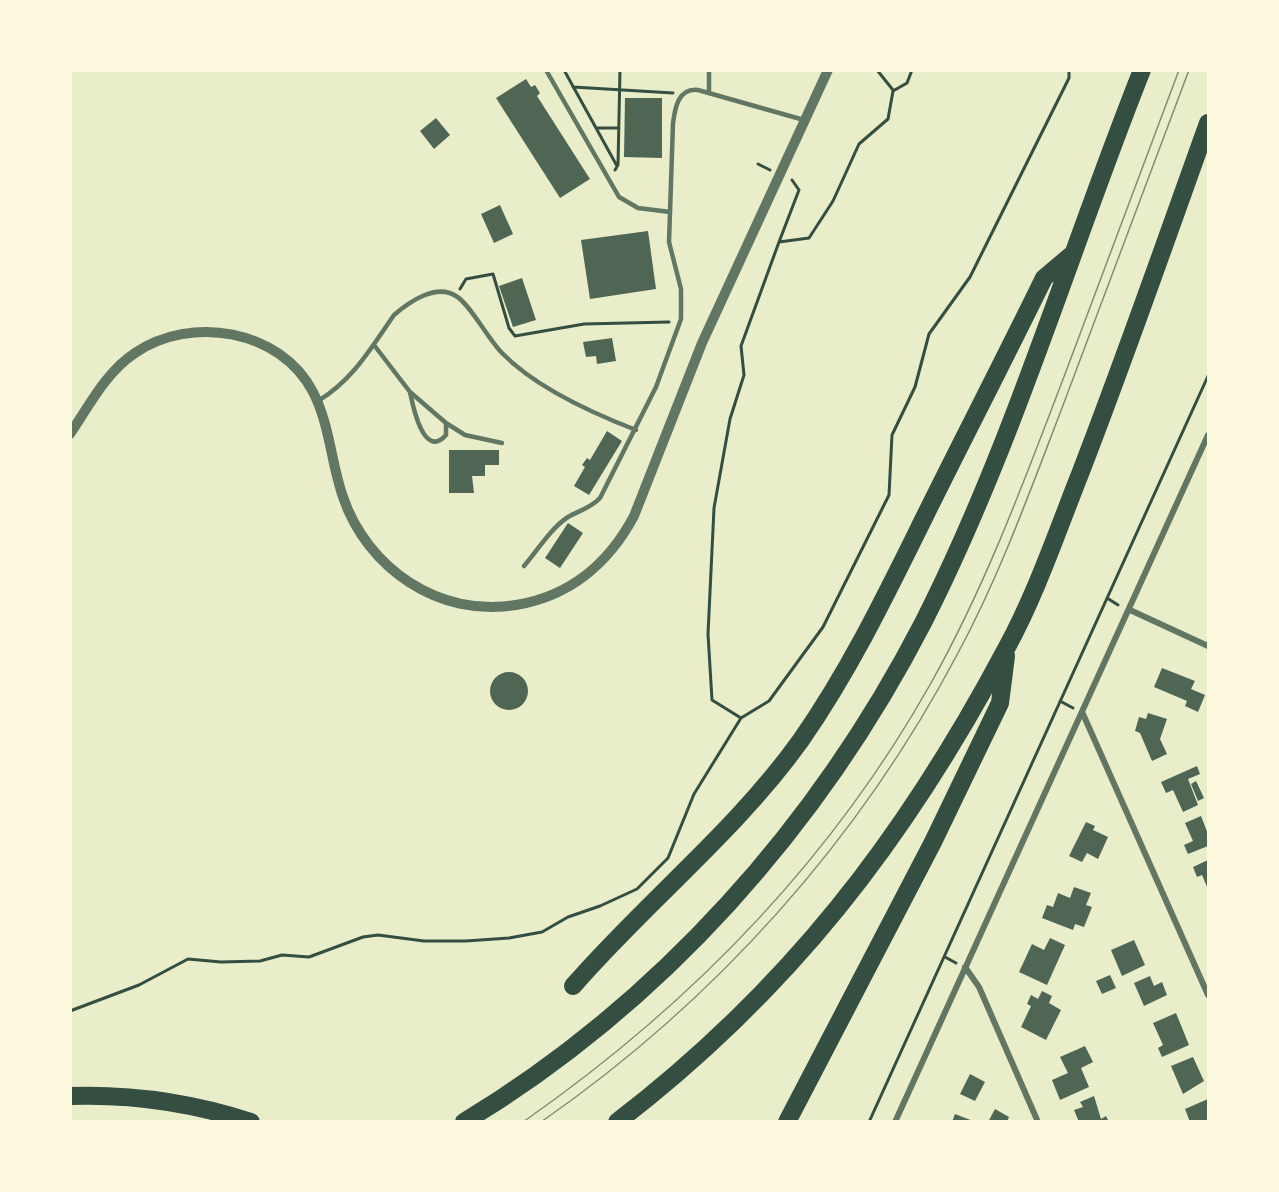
<!DOCTYPE html>
<html>
<head>
<meta charset="utf-8">
<style>
  body { margin:0 }
  #map { position:relative; width:1279px; height:1192px; overflow:hidden; background:#e9edc9; font-family:Mulish,sans-serif }
  canvas { display:block }
  .frame { position:absolute; inset:0; border:72px solid #fefae0; pointer-events:none }
</style>
</head>
<body>
<div id="map">
<canvas width="1279" height="1192"></canvas>
<div class="frame"></div>
</div>
<script>
const context = document.querySelector('canvas').getContext('2d');
context.lineJoin = 'round';
function fillPath(path, color) {
  context.fillStyle = color;
  context.fill(path, 'evenodd');
}
function stroke(path, color, width, dash) {
  context.strokeStyle = color;
  context.lineWidth = width;
  context.lineCap = dash ? 'butt' : 'round';
  context.setLineDash(dash || []);
  context.stroke(path);
}
fillPath(new Path2D(`
  M 526,79 L 531,87 L 535,85 L 540,93 L 537,96 L 590,179 L 560,198 L 496,98 Z
  M 625,98 L 662,98 L 662,158 L 624,157 Z
  M 436,118 L 450,135 L 434,149 L 420,131 Z
  M 500,205 L 513,234 L 494,243 L 481,214 Z
  M 648,231 L 656,289 L 590,299 L 581,240 Z
  M 522,278 L 536,320 L 513,327 L 499,286 Z
  M 612,338 L 616,361 L 597,364 L 596,356 L 586,357 L 583,342 Z
  M 607,431 L 622,441 L 589,495 L 574,486 L 585,467 L 582,465 L 587,458 L 590,460 Z
  M 449,450 L 499,450 L 499,465 L 485,465 L 485,476 L 472,476 L 474,493 L 449,493 Z
  M 568,523 L 583,533 L 560,568 L 545,558 Z
  M 1162,668 L 1195,681 L 1191,689 L 1205,695 L 1198,712 L 1185,706 L 1187,701 L 1154,687 Z
  M490 691a19 19 0 1 1 38 0a19 19 0 1 1-38 0Z
  M 1148,713 L 1167,719 L 1160,739 L 1167,754 L 1152,761 L 1140,733 L 1135,731 L 1139,717 L 1146,719 Z
  M 1197,766 L 1200,774 L 1188,779 L 1198,805 L 1183,812 L 1173,790 L 1166,793 L 1161,782 Z
  M 1196,781 L 1204,798 L 1198,801 L 1191,784 Z
  M 1201,816 L 1208,834 L 1208,846 L 1188,854 L 1184,845 L 1193,841 L 1185,823 Z
  M 1086,822 L 1095,826 L 1093,830 L 1108,837 L 1098,859 L 1087,853 L 1082,862 L 1069,856 Z
  M 1208,860 L 1208,889 L 1202,875 L 1197,877 L 1193,867 Z
  M 1074,887 L 1091,893 L 1086,905 L 1092,907 L 1084,927 L 1075,924 L 1073,930 L 1042,918 L 1047,905 L 1053,907 L 1058,893 L 1070,898 Z
  M 1050,938 L 1065,945 L 1047,985 L 1019,972 L 1032,944 L 1044,950 Z
  M 1134,940 L 1145,965 L 1122,976 L 1111,950 Z
  M 1110,975 L 1116,988 L 1102,994 L 1096,981 Z
  M 1150,976 L 1154,986 L 1162,982 L 1167,995 L 1144,1006 L 1134,983 Z
  M 1042,991 L 1052,996 L 1049,1003 L 1061,1010 L 1046,1040 L 1021,1027 L 1031,1006 L 1027,1004 L 1031,995 L 1038,999 Z
  M 1176,1013 L 1189,1045 L 1162,1057 L 1158,1048 L 1163,1045 L 1153,1023 Z
  M 1085,1046 L 1093,1062 L 1081,1068 L 1089,1087 L 1060,1100 L 1052,1080 L 1068,1073 L 1060,1057 Z
  M 1193,1057 L 1204,1081 L 1183,1094 L 1171,1066 Z
  M 970,1074 L 985,1082 L 975,1101 L 960,1094 Z
  M 1094,1096 L 1101,1119 L 1106,1116 L 1109,1122 L 1079,1122 L 1074,1110 L 1083,1107 L 1080,1102 Z
  M 1208,1099 L 1208,1122 L 1190,1122 L 1185,1109 Z
  M 995,1109 L 1009,1117 L 1007,1122 L 988,1122 Z
  M 955,1114 L 973,1121 L 973,1122 L 952,1122 Z`), '#4f6655');
stroke(new Path2D(`
  M 564,70 L 617,166
  M 877,70 L 893,90
  M 912,70 L 907,83 L 893,91 L 888,119 L 859,144 L 833,201 L 809,238 L 779,242 L 741,346 L 744,375 L 730,419 L 714,508 L 708,634 L 712,700 L 741,718 L 769,701 L 823,627 L 889,495 L 892,435 L 915,387 L 929,334 L 970,277 L 1069,78 L 1069,70
  M 573,87 L 673,93
  M 596,128 L 619,128
  M 758,164 L 770,170
  M 615,170 L 618,165 L 620,70
  M 779,242 L 799,190 L 792,180
  M 460,289 L 466,279 L 493,274 L 509,328 L 515,336 L 584,324 L 669,322
  M 1107,598 L 1118,605
  M 1060,701 L 1073,708
  M 945,957 L 956,963
  M 70,1011 L 139,985 L 188,959 L 221,962 L 260,961 L 282,955 L 309,957 L 363,937 L 378,935 L 424,941 L 466,941 L 509,938 L 542,932 L 568,917 L 600,906 L 637,889 L 668,858 L 694,794 L 741,718
  M 869,1122 L 1208,376`), '#344e41', 3);
stroke(new Path2D(`
  M 546,70 L 619,197 L 638,208 L 670,212
  M 709,92 L 709,70
  M 374,345 L 410,392 L 446,423 L 465,435 L 502,443
  M 410,392 C 413,407 424,460 446,435 L 446,423
  M 318,401 C 353,380 371,348 394,315 C 409,302 436,283 456,296 C 470,304 488,339 502,353 C 535,387 592,413 636,430
  M 524,566 C 537,551 551,528 568,517 C 580,510 591,508 600,498 L 656,387 L 681,319 L 681,289 L 669,242 L 673,123 C 675,108 678,88 698,90 L 804,120`), '#617663', 4.5);
stroke(new Path2D(`
  M 1130,610 L 1208,646
  M 1083,714 L 1208,995
  M 965,967 L 979,987 L 1038,1122
  M 895,1122 L 1208,435`), '#617663', 6);
stroke(new Path2D(`
  M 70,434 C 89,406 106,372 135,353 C 191,315 280,329 313,392 C 330,425 331,463 343,497 C 367,568 439,618 516,605 C 570,596 609,563 634,516 L 702,343 L 828,70`), '#617663', 10);
stroke(new Path2D(`
  M 573,986 C 646,902 736,831 801,740 C 849,671 885,597 922,522 C 962,441 1004,360 1044,278 L 1070,256
  M 70,1096 C 131,1094 193,1103 251,1122
  M 464,1122 C 661,1003 819,825 924,621 C 1013,445 1069,253 1142,70
  M 617,1122 C 789,990 905,839 1006,649 C 1036,594 1057,532 1080,474 C 1125,358 1166,240 1208,123
  M 787,1122 L 933,842 L 1000,703 L 1006,656`), '#344e41', 18);
stroke(new Path2D(`
  M 523,1122 C 689,1006 831,861 931,683 C 986,585 1025,479 1065,374 C 1103,273 1141,172 1179,70
  M 541,1122 C 715,1001 859,841 958,653 C 1000,575 1030,491 1062,408 C 1105,296 1146,183 1189,70`), '#7c8e77', 1.5);
</script>
</body>
</html>
